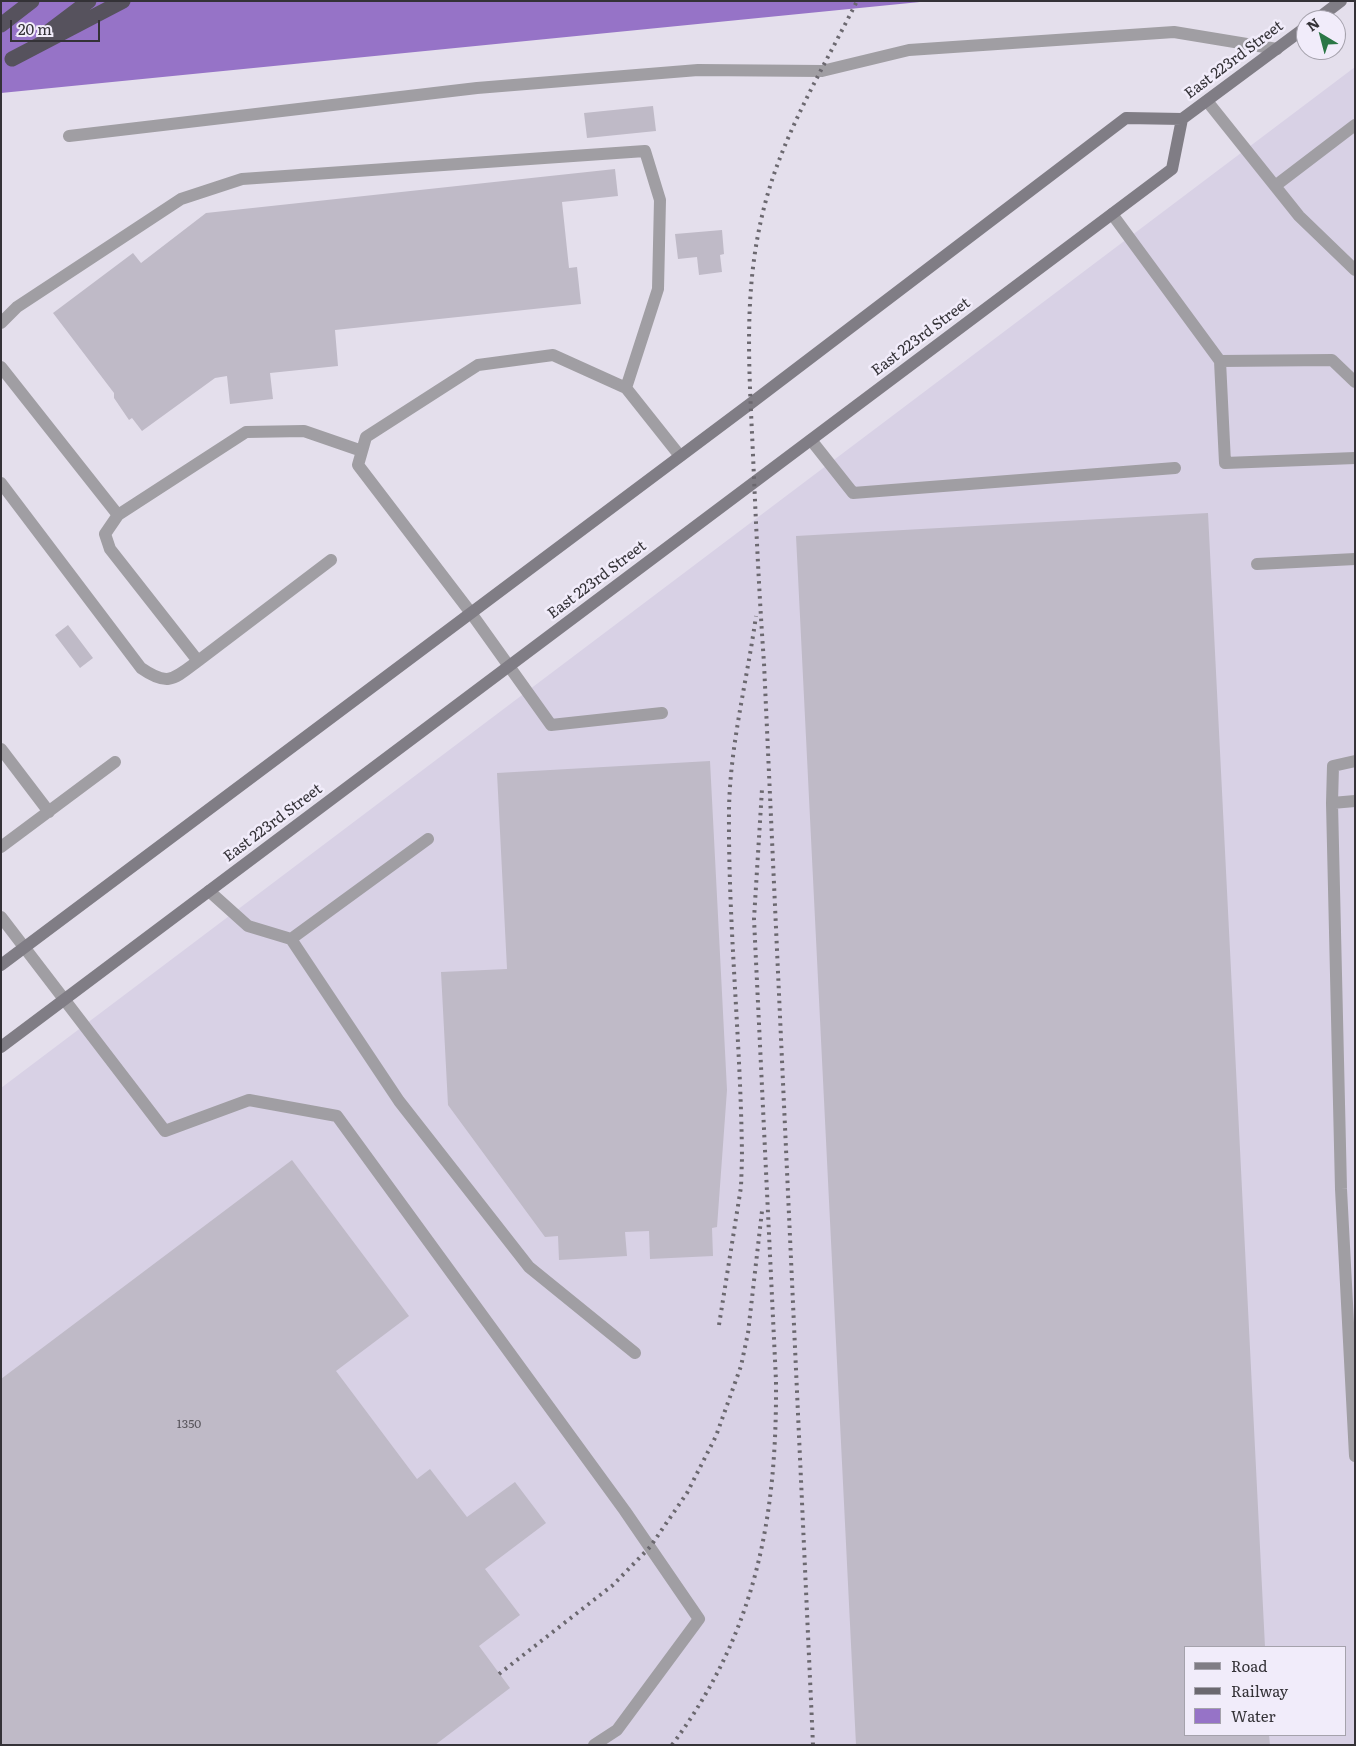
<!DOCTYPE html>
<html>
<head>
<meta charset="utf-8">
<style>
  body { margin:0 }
  #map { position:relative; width:1356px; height:1746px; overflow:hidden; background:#e4dfec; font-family:Literata,serif }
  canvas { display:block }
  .frame { position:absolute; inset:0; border:2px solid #343237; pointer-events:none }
  .legend { position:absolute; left:1184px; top:1646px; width:162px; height:90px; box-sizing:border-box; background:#f1ecfa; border:1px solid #a5a2ac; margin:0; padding:6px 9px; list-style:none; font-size:15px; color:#343237 }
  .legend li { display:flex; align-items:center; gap:10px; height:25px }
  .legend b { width:25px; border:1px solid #a5a2ac }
  .north { position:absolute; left:1296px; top:10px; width:50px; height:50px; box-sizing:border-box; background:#f1ecfa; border:1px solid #a5a2ac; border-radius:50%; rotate:323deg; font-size:14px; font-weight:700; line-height:20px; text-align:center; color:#343237 }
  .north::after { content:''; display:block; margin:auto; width:18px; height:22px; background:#2b7746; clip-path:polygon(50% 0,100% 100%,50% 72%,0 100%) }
  .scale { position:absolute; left:10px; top:20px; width:90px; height:22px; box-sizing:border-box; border:2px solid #343237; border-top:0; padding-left:6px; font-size:15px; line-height:18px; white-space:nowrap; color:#343237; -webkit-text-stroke:4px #f1ecfa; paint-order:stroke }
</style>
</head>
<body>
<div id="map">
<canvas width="1356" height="1746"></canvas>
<div class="frame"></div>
<ul class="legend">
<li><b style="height:6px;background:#807d85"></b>Road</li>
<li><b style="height:6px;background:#6b686f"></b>Railway</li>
<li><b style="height:14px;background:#9673c7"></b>Water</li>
</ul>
<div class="north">N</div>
<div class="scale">20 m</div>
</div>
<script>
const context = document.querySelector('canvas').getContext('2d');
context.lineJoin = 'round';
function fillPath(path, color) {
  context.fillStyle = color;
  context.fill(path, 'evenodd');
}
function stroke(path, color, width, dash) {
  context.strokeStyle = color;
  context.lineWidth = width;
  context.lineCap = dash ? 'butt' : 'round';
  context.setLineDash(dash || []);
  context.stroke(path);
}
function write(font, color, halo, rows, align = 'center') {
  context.font = font + ' Literata,serif';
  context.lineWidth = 5;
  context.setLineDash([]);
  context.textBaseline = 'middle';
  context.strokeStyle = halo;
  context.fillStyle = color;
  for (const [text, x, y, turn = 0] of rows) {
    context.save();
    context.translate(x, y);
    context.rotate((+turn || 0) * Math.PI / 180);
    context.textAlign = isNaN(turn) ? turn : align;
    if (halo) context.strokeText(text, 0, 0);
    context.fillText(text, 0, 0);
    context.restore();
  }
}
fillPath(new Path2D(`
  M 1355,67 L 1355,1745 L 1,1745 L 1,1088 ZM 1185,1647 L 1345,1647 L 1345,1735 L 1185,1735 Z`), '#d8d1e5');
fillPath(new Path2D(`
  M 1,1 L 930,1 L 1,93 Z`), '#9673c7');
fillPath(new Path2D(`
  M 653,106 L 656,131 L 587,138 L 584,113 Z
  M 615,169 L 618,196 L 562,202 L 569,268 L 577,267 L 581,304 L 335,330 L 338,366 L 270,373 L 273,399 L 230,404 L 227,376 L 215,378 L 142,431 L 132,418 L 129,420 L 114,398 L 114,393 L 53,313 L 133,253 L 141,263 L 206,213 Z
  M 722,230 L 724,254 L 720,255 L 722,272 L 699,275 L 697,257 L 678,259 L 675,234 Z
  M 1208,513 L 1265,1647 L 1185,1647 L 1185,1735 L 1269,1735 L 1270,1745 L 856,1745 L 796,536 Z
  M 68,625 L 93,658 L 80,668 L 55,635 Z
  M 710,761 L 727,1090 L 717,1227 L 712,1228 L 713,1256 L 650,1259 L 649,1231 L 625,1232 L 627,1256 L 559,1260 L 558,1236 L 545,1237 L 448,1105 L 441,972 L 507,969 L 497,773 Z
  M 292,1160 L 409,1316 L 336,1371 L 417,1479 L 430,1469 L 467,1517 L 515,1482 L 546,1523 L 485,1569 L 520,1615 L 479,1646 L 510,1688 L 435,1745 L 1,1745 L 1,1379 Z`), '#bfbac7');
stroke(new Path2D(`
  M 1207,101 L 1299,216 L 1355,270
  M 69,136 L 477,88 L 698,70 L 822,71 L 909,50 L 1174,32 L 1277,49
  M 1275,186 L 1355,125
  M 1112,214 L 1220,361 L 1332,360 L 1355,382
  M 1,323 L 17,307 L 181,199 L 242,179 L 645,151 L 660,200 L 658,289 L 626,388
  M 1220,361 L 1225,463 L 1355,458
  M 1,367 L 118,515 L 246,432 L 304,431 L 362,451
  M 811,440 L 853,493 L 1175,468
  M 1,483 L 141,668 C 168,687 174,679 198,661
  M 118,515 L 105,534 L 110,549 L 198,661 L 331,560
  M 1257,564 L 1355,559
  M 662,713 L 551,725 L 471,613 L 358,465 L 366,437 L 478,365 L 553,355 L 626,388 L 680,456
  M 1,749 L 49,812
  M 1355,761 L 1333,766 L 1332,803 L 1341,1189 L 1355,1456
  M 1332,803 L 1355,801
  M 1,847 L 115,762
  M 209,891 L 248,926 L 291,939 L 428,839
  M 1,917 L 165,1131 L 249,1100 L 337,1116 L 625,1511 L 699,1619 L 617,1730 L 594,1745
  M 291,939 L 399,1101 L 529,1267 L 635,1353`), '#a09ea3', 12);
stroke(new Path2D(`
  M 1316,20 L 1341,1
  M 1,965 L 750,404 L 1126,118 L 1182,119 L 1306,27
  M 1,1047 L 1172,169 L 1182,119`), '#807d85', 12);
stroke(new Path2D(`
  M 1,25 L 32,1
  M 48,32 L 89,1
  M 12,59 L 123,1`), '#56525d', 15);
stroke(new Path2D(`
  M 719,1325 L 741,1187 L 742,1158 C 741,1042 728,926 729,810 C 730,745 747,681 756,616
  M 499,1674 L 613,1585 L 650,1547 L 687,1493 L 716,1436 L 741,1366 L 748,1333 L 762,1211
  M 672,1745 C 756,1632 777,1518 776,1381 L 754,919 L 762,789
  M 813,1745 L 764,663 C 759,593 756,524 753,455 C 749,364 742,282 768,193 C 788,125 826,63 857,1`), '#6b686f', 4, [2.5, 5]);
write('12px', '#57545b', null, [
  ["1350",189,1424]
]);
write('15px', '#343237', '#f1ecfa', [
  ["East 223rd Street",1234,60,-37],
  ["East 223rd Street",921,337,-37],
  ["East 223rd Street",597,580,-37],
  ["East 223rd Street",273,823,-37]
]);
</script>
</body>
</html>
